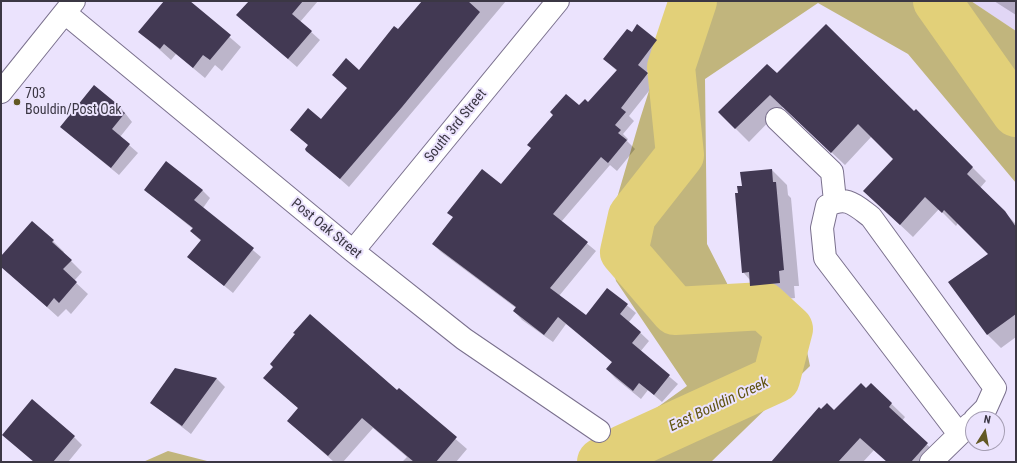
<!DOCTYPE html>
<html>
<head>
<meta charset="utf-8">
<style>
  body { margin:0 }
  #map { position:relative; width:1017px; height:463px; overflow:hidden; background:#ebe3fd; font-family:"Roboto Condensed",sans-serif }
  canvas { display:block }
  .frame { position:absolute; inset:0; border:2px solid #3b3744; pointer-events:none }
  .north { position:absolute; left:965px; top:411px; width:40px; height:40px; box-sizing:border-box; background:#ebe3fd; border:1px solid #a59eb3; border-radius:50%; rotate:11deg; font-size:11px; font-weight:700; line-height:16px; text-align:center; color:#3b3744 }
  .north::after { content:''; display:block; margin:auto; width:14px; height:18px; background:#625824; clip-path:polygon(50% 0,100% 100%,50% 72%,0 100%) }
</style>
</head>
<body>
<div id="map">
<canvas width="1017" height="463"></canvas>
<div class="frame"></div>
<div class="north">N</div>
</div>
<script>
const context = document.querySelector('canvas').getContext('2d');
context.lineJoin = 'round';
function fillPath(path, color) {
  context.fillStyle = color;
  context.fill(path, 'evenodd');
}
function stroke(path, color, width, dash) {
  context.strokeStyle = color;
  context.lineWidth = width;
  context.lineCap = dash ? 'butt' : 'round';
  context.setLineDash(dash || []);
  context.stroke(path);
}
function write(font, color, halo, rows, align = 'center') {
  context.font = font + ' "Roboto Condensed",sans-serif';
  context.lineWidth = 4;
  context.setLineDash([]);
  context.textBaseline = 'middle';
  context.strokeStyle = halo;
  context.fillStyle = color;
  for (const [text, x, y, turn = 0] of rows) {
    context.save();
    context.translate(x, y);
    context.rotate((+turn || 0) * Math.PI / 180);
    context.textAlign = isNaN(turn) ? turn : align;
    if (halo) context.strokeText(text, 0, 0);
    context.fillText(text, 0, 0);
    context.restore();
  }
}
fillPath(new Path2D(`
  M 971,1 L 1016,1 L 1016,31 Z`), '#e1d6f5');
fillPath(new Path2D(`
  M 672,1 L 971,1 L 1016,31 L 1016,183 L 908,54 L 818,3 L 705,79 L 707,244 L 735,299 L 784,299 L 803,332 L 810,366 L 711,462 L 581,462 L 687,386 L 616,281 L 606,236 L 640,119 L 671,22 Z
  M 168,451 L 211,462 L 143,462 Z`), '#c1b57d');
fillPath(new Path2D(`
  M 169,1 L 188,1 L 241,47 L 222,71 L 215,65 L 205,78 L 176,54 L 171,60 L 140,32 Z
  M 250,1 L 318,1 L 300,22 L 320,40 L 297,67 L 237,15 Z
  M 424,1 L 506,1 L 349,187 L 306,149 L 321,120 L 348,89 L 359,71 L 398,31 Z
  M 994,1 L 1016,1 L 1016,15 Z
  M 638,26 L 665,49 L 646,73 L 656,82 L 629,116 L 634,121 L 623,134 L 628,139 L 627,141 L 635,149 L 617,171 L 610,165 L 561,222 L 596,251 L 559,296 L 586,316 L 608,289 L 636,313 L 629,322 L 649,341 L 640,352 L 678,384 L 662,402 L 648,390 L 641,399 L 615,378 L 607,369 L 613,363 L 566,324 L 553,342 L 522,320 L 514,311 L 516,308 L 441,252 L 433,244 L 454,218 L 448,213 L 501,185 L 579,107 L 588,104 L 617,71 L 604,59 Z
  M 777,75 L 913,112 L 916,111 L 986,181 L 980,188 L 1016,224 L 1016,337 L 1001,348 L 988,335 L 950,282 L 989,254 L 958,223 L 956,226 L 939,209 L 913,237 L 878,204 L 894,159 L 872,136 L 845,165 L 783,107 L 749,142 L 719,112 Z
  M 121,108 L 132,122 L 120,137 L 138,153 L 119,175 L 70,135 Z
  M 772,170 L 787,185 L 788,195 L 791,198 L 799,286 L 794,286 L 795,298 L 766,301 L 751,286 L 750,280 L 743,272 L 739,194 L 743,187 Z
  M 145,190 L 202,190 L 210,198 L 203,208 L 261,257 L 233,293 L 189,257 L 201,241 L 191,231 L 193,229 Z
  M 53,241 L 64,252 L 63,253 L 82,272 L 74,281 L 88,294 L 71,314 L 66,309 L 58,317 L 1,266 L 1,258 Z
  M 176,369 L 217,379 L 225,387 L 191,434 L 151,403 Z
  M 265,378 L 397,392 L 399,390 L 467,449 L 456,462 L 402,462 L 407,457 L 373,428 L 343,462 L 334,462 L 288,421 L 299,409 Z
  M 871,384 L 905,417 L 902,421 L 940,457 L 936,462 L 887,462 L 874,450 L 863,462 L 772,462 L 819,408 L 822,410 L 834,412 Z
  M 74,437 L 82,445 L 68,462 L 34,462 Z`), '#0003');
stroke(new Path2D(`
  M 937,1 L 1016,113
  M 601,462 L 625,448 L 776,379 L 789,329 L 764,306 L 675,311 L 624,252 L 632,216 L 680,155 L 671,67 L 693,1`), '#e2d079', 48);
fillPath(new Path2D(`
  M 164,1 L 190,1 L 231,35 L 210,60 L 203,55 L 193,68 L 164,44 L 160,49 L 138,32 Z
  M 249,1 L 303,1 L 292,14 L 312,31 L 288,59 L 236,15 Z
  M 422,1 L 468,1 L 480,12 L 402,107 L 340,179 L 306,151 L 305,149 L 308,145 L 290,130 L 308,108 L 321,119 L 347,88 L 332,75 L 346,58 L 359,70 L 394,26 L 398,29 Z
  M 637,24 L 657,40 L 638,65 L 648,73 L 621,108 L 626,112 L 615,125 L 621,130 L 618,133 L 627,140 L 608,163 L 601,157 L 553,214 L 588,242 L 550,288 L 586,315 L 607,288 L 628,304 L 620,314 L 641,332 L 632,343 L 670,375 L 654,395 L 639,383 L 633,391 L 606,369 L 612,362 L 558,317 L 544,335 L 513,311 L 516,307 L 432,244 L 453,217 L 447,213 L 482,169 L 501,184 L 531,148 L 527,145 L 553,115 L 550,112 L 566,94 L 579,105 L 585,99 L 588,102 L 617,70 L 603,59 L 627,29 L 632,32 Z
  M 826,24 L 914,111 L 916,109 L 973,167 L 967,174 L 1005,211 L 1016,227 L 1016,314 L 987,335 L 948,282 L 988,254 L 944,210 L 942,213 L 925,197 L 900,225 L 863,191 L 893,159 L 858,124 L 831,153 L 770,95 L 735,129 L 718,112 L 767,64 L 777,73 Z
  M 94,85 L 122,108 L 120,110 L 125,113 L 112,129 L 130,144 L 111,168 L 60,127 Z
  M 166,161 L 203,190 L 194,200 L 254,248 L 224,286 L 187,257 L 201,240 L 190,231 L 193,228 L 144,190 Z
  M 772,169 L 773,182 L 776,182 L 784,270 L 779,271 L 780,283 L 750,286 L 749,272 L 742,273 L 735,193 L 738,193 L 737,186 L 742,186 L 740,172 Z
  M 32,221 L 54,240 L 52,242 L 72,260 L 63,269 L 77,282 L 59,303 L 54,298 L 47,307 L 1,267 L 1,256 Z
  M 310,314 L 397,390 L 399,388 L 457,437 L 436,462 L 414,462 L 362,418 L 328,456 L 287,421 L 298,408 L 263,378 L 273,367 L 270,364 L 295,334 L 293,333 Z
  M 175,368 L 217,378 L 182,426 L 150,403 Z
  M 861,383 L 866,388 L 871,383 L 892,403 L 889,407 L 928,443 L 911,462 L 887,462 L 860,438 L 838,462 L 771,462 L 819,407 L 821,409 L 827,403 L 834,410 Z
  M 32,399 L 75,436 L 53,462 L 34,462 L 2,435 Z`), '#423953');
const minor = new Path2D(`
  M 65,13 L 353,251 L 464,339 L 599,431
  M 1,92 L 74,1
  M 777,119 L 832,172 L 835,201
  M 353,251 L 558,1
  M 959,434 L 825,258 L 822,228 L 827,206 C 847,195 855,205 871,217 L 995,388 L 986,408 L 975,419
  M 931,462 L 970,424`);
stroke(minor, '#7a708d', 24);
stroke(minor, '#fff', 22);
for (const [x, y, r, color] of [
  [17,102,4,"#625824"]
]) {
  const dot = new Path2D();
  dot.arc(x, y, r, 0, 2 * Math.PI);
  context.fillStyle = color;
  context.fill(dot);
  stroke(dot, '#ebe3fd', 1.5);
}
write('14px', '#3b3744', '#ebe3fd', [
  ["703",25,94],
  ["Bouldin/Post Oak",25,110]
], 'left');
write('14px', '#3b3744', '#ebe3fd', [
  ["South 3rd Street",456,126,-51],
  ["Post Oak Street",326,229,39]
]);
write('italic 15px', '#605310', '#ebe3fd', [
  ["East Bouldin Creek",719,405,-25]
]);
</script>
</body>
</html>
